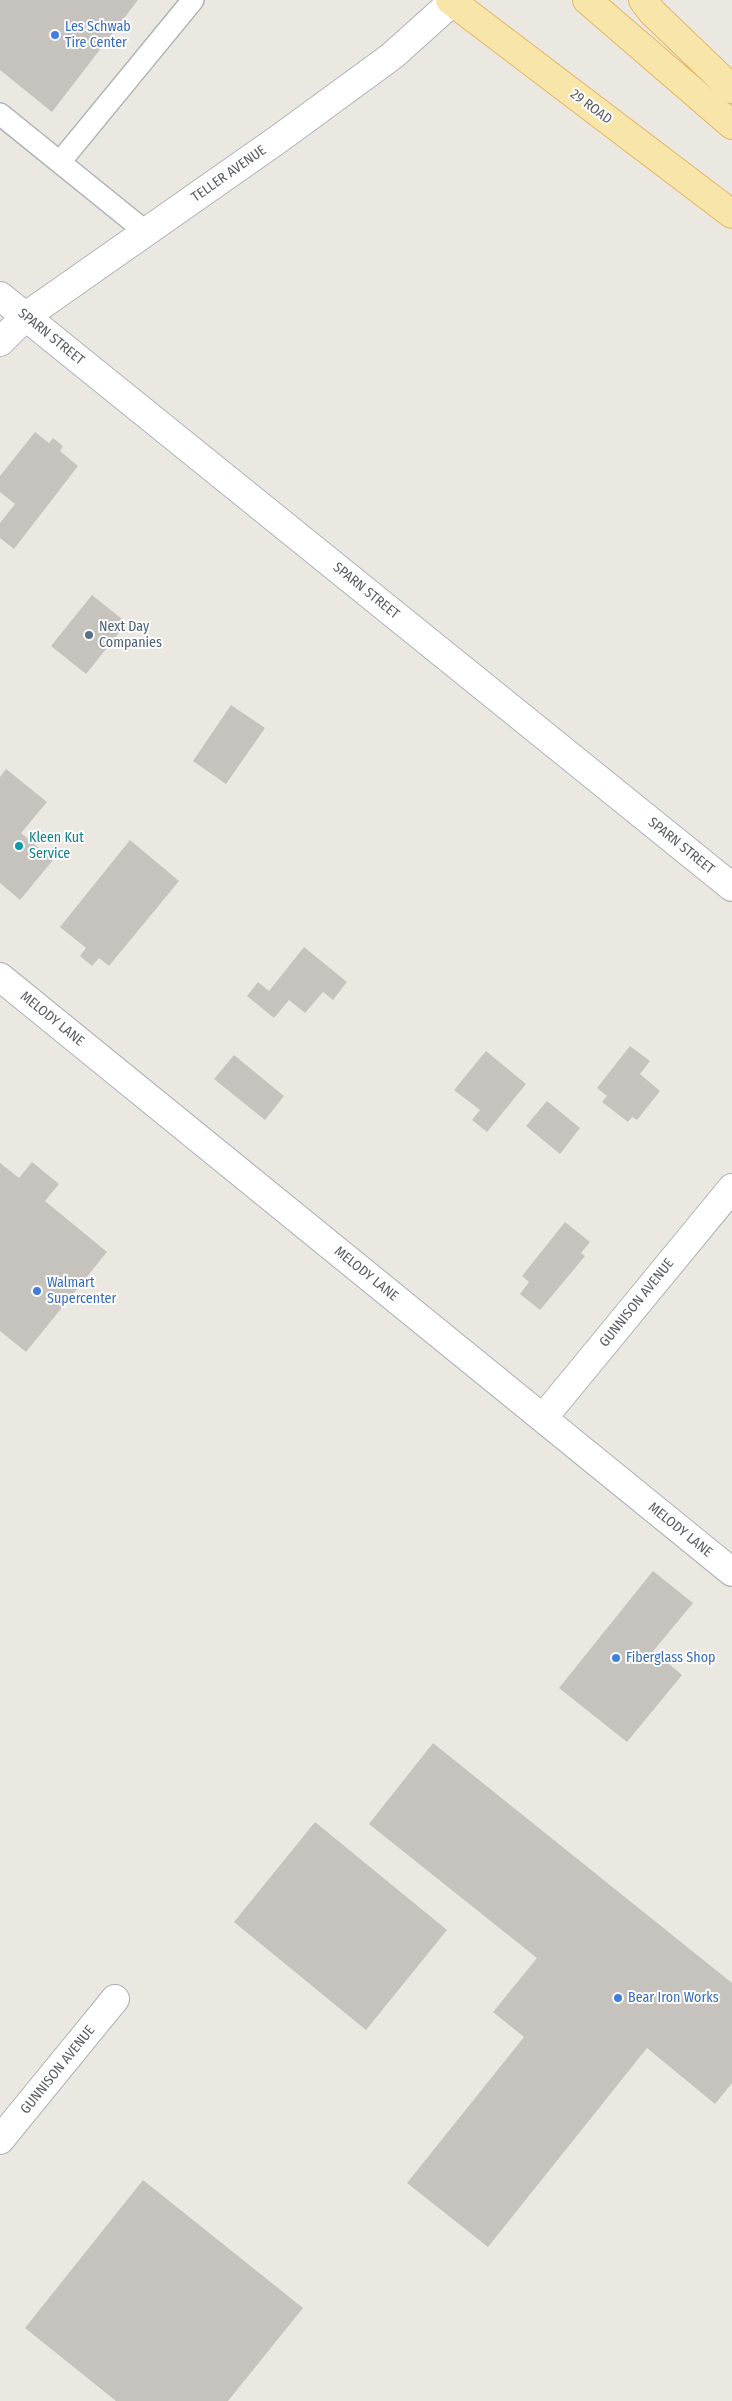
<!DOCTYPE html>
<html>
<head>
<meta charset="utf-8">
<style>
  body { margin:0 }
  canvas { display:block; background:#ebe8e1 }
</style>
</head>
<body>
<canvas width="732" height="2401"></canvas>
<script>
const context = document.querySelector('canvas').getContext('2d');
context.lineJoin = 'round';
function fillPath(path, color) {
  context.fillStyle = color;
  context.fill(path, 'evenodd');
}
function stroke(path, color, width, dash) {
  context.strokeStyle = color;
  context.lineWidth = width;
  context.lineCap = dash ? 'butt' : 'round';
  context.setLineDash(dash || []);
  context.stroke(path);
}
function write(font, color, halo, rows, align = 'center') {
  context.font = font + ' "Fira Sans Condensed",sans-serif';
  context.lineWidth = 4;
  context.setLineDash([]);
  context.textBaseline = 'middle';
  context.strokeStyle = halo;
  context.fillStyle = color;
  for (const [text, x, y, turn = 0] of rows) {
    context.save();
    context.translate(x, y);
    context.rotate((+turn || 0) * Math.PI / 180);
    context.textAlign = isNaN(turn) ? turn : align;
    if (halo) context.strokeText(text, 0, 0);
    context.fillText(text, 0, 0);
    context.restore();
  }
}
fillPath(new Path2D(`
  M 0,0 L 138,0 L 52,112 L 0,70 Z
  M 35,432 L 49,443 L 53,438 L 63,446 L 60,451 L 78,466 L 14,549 L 0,538 L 0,523 L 15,504 L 0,492 L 0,476 Z
  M 92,595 L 127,623 L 86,674 L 51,646 Z
  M 231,705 L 265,728 L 226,784 L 193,761 Z
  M 6,769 L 47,802 L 21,833 L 53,860 L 20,900 L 0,883 L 0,777 Z
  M 130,840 L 179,881 L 109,966 L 99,958 L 92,966 L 80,956 L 86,948 L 60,927 Z
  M 304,947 L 347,982 L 333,1000 L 323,992 L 305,1013 L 289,1000 L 274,1018 L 247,996 L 258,982 L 269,991 Z
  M 630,1046 L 650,1061 L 640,1074 L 660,1091 L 637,1120 L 632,1117 L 628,1122 L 602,1102 L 607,1096 L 597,1088 Z
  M 486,1051 L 526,1084 L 487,1132 L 472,1120 L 480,1110 L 454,1090 Z
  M 234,1055 L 284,1096 L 265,1120 L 214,1079 Z
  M 547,1101 L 580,1128 L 560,1154 L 526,1126 Z
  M 32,1162 L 59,1184 L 45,1201 L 107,1252 L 26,1352 L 0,1331 L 0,1163 L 19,1178 Z
  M 565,1222 L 590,1242 L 581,1253 L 585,1256 L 540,1310 L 520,1294 L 529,1282 L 522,1276 Z
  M 653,1571 L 693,1603 L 645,1661 L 649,1664 L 657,1654 L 682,1675 L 627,1742 L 559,1688 Z
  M 433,1743 L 732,1983 L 732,2083 L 715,2104 L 647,2048 L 488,2247 L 407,2183 L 524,2037 L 493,2012 L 537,1958 L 369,1824 Z
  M 315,1822 L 447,1930 L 366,2030 L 234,1922 Z
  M 143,2180 L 303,2308 L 228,2401 L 116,2401 L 25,2328 Z`), '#c6c3be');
const lane = new Path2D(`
  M 0,114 L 146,232
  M 60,162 L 193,0`);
const street = new Path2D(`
  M 0,296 L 732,887
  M 543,1418 L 732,1188
  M 0,2140 L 115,1999`);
const secondary = new Path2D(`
  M 0,342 L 26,316 L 280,138 L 392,56 L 452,2
  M 0,977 L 732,1572`);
const primary = new Path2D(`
  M 450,0 L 732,214
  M 587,0 L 732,125
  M 643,0 L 652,12 L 732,89`);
stroke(lane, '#aeb2b5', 24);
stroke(street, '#aeb2b5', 30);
stroke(secondary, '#aeb1b5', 30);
stroke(primary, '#e4b661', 30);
stroke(lane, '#fff', 21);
stroke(street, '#fff', 28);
stroke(secondary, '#fff', 28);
stroke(primary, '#f7e5aa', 28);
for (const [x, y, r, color] of [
  [55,35,5,"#3f7fe0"],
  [89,635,5,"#5c6f8a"],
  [19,846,5,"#0f9aa8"],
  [37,1291,5,"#3f7fe0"],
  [616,1658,5,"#3f7fe0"],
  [618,1998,5,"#3f7fe0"]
]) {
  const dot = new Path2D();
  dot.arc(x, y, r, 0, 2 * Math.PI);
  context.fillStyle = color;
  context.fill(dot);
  stroke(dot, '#fff', 2);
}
write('14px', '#366cbe', '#fff', [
  ["Les Schwab",65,27],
  ["Tire Center",65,43],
  ["Walmart",47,1283],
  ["Supercenter",47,1299],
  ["Fiberglass Shop",626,1658],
  ["Bear Iron Works",628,1998]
], 'left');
write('14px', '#595d60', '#fff', [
  ["29 ROAD",591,107,37],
  ["TELLER AVENUE",229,174,-35],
  ["SPARN STREET",51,337,39],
  ["SPARN STREET",366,591,39],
  ["SPARN STREET",681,846,39],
  ["MELODY LANE",52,1019,39],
  ["MELODY LANE",366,1274,39],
  ["GUNNISON AVENUE",637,1303,-51],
  ["MELODY LANE",680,1530,39],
  ["GUNNISON AVENUE",58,2070,-51]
]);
write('14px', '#4e5e75', '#fff', [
  ["Next Day",99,627],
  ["Companies",99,643]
], 'left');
write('14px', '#0d838f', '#fff', [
  ["Kleen Kut",29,838],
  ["Service",29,854]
], 'left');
</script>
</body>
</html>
